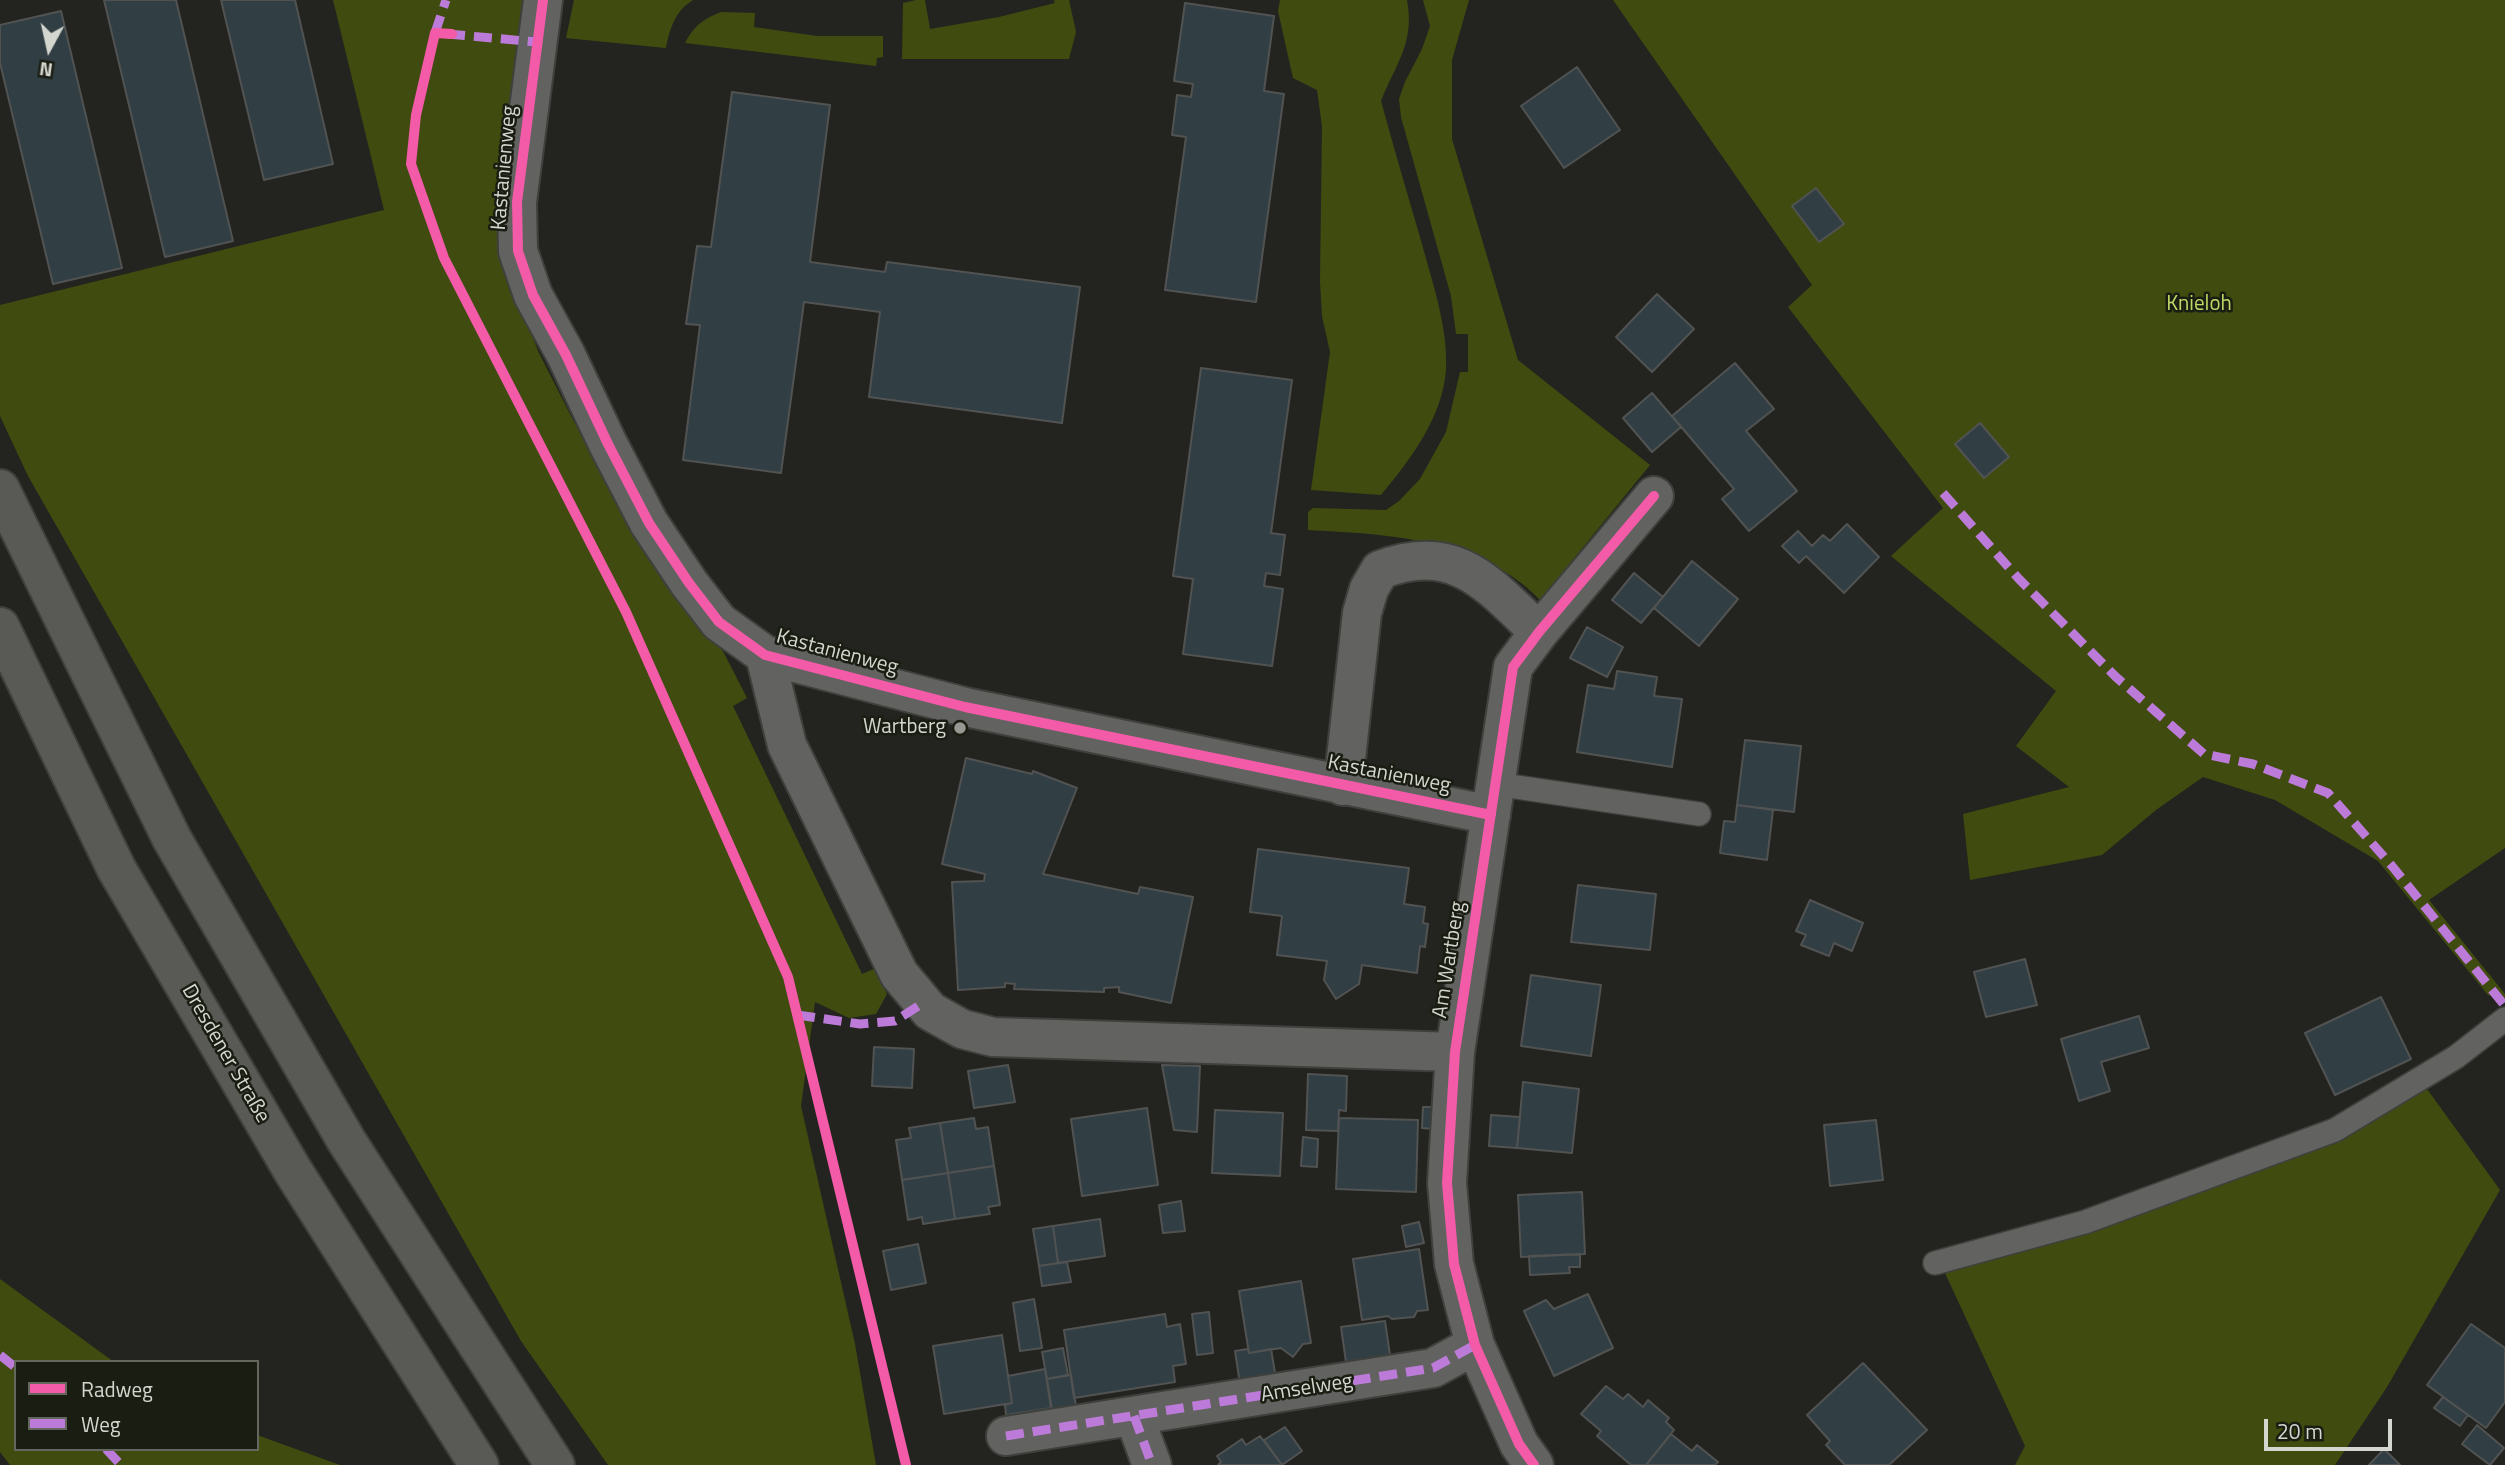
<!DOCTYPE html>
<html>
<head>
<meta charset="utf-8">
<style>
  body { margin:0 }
  #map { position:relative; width:2505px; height:1465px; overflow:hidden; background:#23241f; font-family:"Titillium Web",sans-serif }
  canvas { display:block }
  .legend { position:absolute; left:14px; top:1360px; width:245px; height:91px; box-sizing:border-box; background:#1a1d12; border:2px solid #64675e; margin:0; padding:9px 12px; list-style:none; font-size:21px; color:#d4d7cf }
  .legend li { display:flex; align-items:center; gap:14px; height:35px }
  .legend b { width:35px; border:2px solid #64675e }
  .north { position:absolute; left:14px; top:14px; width:70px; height:70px; -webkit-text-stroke:5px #1a1d12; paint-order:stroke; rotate:188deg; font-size:19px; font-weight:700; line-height:28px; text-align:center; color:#d4d7cf }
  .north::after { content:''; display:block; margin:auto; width:24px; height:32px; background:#d4d7cf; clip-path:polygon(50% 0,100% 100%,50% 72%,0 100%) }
  .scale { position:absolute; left:2264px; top:1419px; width:128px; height:32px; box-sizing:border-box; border:4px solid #d4d7cf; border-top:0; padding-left:9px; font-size:21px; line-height:24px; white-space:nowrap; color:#d4d7cf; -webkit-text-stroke:5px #1a1d12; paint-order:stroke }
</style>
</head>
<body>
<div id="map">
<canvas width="2505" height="1465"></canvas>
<ul class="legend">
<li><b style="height:9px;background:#f35aa7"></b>Radweg</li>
<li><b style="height:9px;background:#bd7bd9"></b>Weg</li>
</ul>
<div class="north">N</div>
<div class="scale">20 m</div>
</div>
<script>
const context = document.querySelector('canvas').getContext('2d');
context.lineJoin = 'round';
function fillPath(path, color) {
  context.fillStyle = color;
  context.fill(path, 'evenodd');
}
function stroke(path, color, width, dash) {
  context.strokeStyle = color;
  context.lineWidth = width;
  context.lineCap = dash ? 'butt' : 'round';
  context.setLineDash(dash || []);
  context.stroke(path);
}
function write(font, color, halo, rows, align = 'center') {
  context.font = font + ' "Titillium Web",sans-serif';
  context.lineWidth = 5;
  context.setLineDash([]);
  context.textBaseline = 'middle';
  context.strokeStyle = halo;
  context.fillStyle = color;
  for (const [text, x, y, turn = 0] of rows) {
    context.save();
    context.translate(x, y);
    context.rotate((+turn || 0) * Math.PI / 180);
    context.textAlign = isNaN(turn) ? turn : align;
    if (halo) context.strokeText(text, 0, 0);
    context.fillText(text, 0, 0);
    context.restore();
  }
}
fillPath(new Path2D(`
  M 333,0 L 525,0 L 497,220 L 507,268 L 538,351 L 573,420 L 660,576 L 708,630 L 724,653 L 747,698 L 733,706 L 862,974 L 874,969 L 887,994 L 876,1014 L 849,1018 L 815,1002 L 801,1106 L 855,1344 L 876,1465 L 608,1465 L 521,1341 L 28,476 L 0,416 L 0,305 L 384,210 Z
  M 574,0 L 693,0 C 675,11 670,28 666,48 L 566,38 Z
  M 916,0 L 925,0 L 930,29 L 999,17 L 1055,3 L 1054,0 L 1069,0 L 1076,32 L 1069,59 L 902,59 L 903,3 Z
  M 1280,0 L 1407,0 C 1415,43 1396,63 1381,101 C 1394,149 1408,196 1422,244 C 1433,285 1448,327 1446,369 C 1443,417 1410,460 1381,495 L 1311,490 L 1330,352 L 1322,316 L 1320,281 L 1322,126 L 1317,90 L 1293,78 L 1278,11 Z
  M 1423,0 L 1469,0 L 1452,60 L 1452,139 L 1518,360 L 1650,465 L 1540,600 C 1483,539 1387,534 1308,530 L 1308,512 L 1313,508 L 1386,510 L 1399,501 L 1420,479 L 1446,432 L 1460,372 L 1468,372 L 1468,334 L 1456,334 L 1451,296 L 1401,117 L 1399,99 L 1405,82 L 1422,49 L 1430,26 Z
  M 1613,0 L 2505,0 L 2505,848 L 2429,900 L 2505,994 L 2505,1001 L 2488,995 L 2378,861 L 2275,800 L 2203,777 L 2156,810 L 2102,855 L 1970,880 L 1963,814 L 2069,787 L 2016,746 L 2056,691 L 1891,556 L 1943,508 L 1788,307 L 1812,285 Z
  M 721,12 L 755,13 L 754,27 L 817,36 L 883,36 L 883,57 L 877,58 L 876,66 L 685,43 C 694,26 703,19 721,12 Z
  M 2427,1089 L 2500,1190 L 2387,1387 L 2335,1465 L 2015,1465 L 2025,1446 L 1945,1273 L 2336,1138 Z
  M 0,1279 L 114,1362 L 16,1362 L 16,1449 L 257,1449 L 257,1435 L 340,1465 L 10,1465 L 0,1452 Z`), '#404c0f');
const building = new Path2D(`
  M 104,0 L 176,0 L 233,241 L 165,257 Z
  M 221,0 L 295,0 L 333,164 L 264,180 Z
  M 1185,3 L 1274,16 L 1264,91 L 1284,94 L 1256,302 L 1165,290 L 1186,137 L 1172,135 L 1177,95 L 1191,97 L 1193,84 L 1174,81 Z
  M 61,11 L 122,268 L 53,284 L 0,63 L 0,25 Z
  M 1577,67 L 1620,130 L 1564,168 L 1521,106 Z
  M 732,92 L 830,105 L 810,262 L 885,272 L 887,262 L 1080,287 L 1062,423 L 869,397 L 880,312 L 804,302 L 781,473 L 683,460 L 700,325 L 686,324 L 697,246 L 711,247 Z
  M 1816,188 L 1844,224 L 1819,242 L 1792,206 Z
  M 1657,294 L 1694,329 L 1652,372 L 1616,337 Z
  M 1735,363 L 1774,409 L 1746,431 L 1797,491 L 1749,531 L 1722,499 L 1734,489 L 1672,416 Z
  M 1201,368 L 1292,380 L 1271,533 L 1285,535 L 1280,575 L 1266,573 L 1264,586 L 1283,589 L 1272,666 L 1183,654 L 1193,579 L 1173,576 Z
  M 1652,393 L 1681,427 L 1652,452 L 1623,418 Z
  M 1980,423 L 2009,457 L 1984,478 L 1955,444 Z
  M 1847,524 L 1879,557 L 1844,593 L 1806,556 L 1799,563 L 1782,546 L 1798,531 L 1812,546 L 1823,535 L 1830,541 Z
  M 1692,561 L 1738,599 L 1699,646 L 1654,608 Z
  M 1634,573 L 1663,597 L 1641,623 L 1612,600 Z
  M 1587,627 L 1623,647 L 1607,677 L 1570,658 Z
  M 1617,671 L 1657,677 L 1654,696 L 1682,699 L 1672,767 L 1577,752 L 1588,685 L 1614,689 Z
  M 1745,740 L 1801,746 L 1794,812 L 1737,805 Z
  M 966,758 L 1032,774 L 1033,771 L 1077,788 L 1043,874 L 1138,894 L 1140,887 L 1193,897 L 1171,1003 L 1119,992 L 1119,987 L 1104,988 L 1104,992 L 1014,989 L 1015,984 L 1005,983 L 1005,987 L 958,990 L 952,882 L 984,881 L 985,874 L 942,864 Z
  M 1737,805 L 1773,810 L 1767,860 L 1720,853 L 1724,821 L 1735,822 Z
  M 1258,849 L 1409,868 L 1404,904 L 1425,907 L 1423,923 L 1428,924 L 1425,947 L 1420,946 L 1417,973 L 1362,965 L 1359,984 L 1336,999 L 1324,980 L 1327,961 L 1277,955 L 1282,916 L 1250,912 Z
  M 1578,885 L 1656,894 L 1650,950 L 1571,942 Z
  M 1810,900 L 1863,923 L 1852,951 L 1834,943 L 1829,956 L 1801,945 L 1806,935 L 1796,931 Z
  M 2025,959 L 2037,1005 L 1986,1017 L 1974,972 Z
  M 1531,975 L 1601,985 L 1591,1056 L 1521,1046 Z
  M 2381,997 L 2411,1059 L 2335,1095 L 2305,1033 Z
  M 2139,1016 L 2149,1048 L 2101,1062 L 2110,1091 L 2079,1101 L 2061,1039 Z
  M 874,1047 L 914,1049 L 912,1088 L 872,1086 Z
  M 1008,1065 L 1015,1102 L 974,1108 L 968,1071 Z
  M 1162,1065 L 1200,1066 L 1197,1132 L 1174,1130 Z
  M 1308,1074 L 1347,1076 L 1346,1111 L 1339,1110 L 1338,1131 L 1306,1130 Z
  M 1523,1082 L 1579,1089 L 1572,1153 L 1517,1148 Z
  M 1423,1107 L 1435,1107 L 1434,1129 L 1422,1128 Z
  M 1147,1108 L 1158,1185 L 1082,1196 L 1071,1119 Z
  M 1215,1110 L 1283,1113 L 1280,1176 L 1212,1173 Z
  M 1491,1115 L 1520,1117 L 1517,1148 L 1489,1146 Z
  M 974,1118 L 976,1129 L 988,1127 L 994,1166 L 948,1173 L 940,1123 Z
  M 1339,1118 L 1418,1120 L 1416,1192 L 1336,1189 Z
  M 1876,1120 L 1883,1180 L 1830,1186 L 1824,1125 Z
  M 940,1123 L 948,1173 L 902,1180 L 896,1140 L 911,1138 L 909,1128 Z
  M 1303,1137 L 1318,1139 L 1317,1167 L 1301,1166 Z
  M 994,1166 L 1000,1205 L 988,1207 L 990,1214 L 955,1219 L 948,1173 Z
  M 948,1173 L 955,1219 L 923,1224 L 922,1217 L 908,1220 L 902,1180 Z
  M 1582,1192 L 1585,1254 L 1521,1257 L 1518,1195 Z
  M 1181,1201 L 1185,1231 L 1163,1233 L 1159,1205 Z
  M 1100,1219 L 1105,1256 L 1058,1263 L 1053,1226 Z
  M 1419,1222 L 1424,1243 L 1406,1247 L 1402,1226 Z
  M 1053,1226 L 1058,1263 L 1039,1266 L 1033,1229 Z
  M 918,1244 L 926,1283 L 891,1290 L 883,1251 Z
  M 1419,1249 L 1428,1310 L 1417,1311 L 1414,1317 L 1392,1319 L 1388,1316 L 1362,1320 L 1353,1259 Z
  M 1580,1254 L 1580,1267 L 1569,1267 L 1570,1273 L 1530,1275 L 1529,1256 Z
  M 1067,1262 L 1071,1282 L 1042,1286 L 1039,1266 Z
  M 1301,1281 L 1311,1343 L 1303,1344 L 1293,1357 L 1281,1348 L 1249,1353 L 1239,1291 Z
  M 1588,1294 L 1613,1348 L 1554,1376 L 1524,1311 L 1546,1300 L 1554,1309 Z
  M 1034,1299 L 1042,1348 L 1020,1351 L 1013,1303 Z
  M 1209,1312 L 1213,1353 L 1197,1355 L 1192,1314 Z
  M 1165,1314 L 1167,1327 L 1180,1324 L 1186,1364 L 1173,1366 L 1175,1382 L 1074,1398 L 1064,1330 Z
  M 1385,1321 L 1390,1355 L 1346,1362 L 1341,1327 Z
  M 2471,1324 L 2505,1348 L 2505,1402 L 2486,1428 L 2427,1385 Z
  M 1002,1335 L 1012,1403 L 944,1414 L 933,1346 Z
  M 1063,1348 L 1068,1375 L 1047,1379 L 1042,1352 Z
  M 1248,1349 L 1249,1353 L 1271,1349 L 1276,1379 L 1240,1384 L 1235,1351 Z
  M 1863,1363 L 1927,1430 L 1889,1465 L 1845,1465 L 1826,1445 L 1830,1441 L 1807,1415 Z
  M 1045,1369 L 1051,1408 L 1006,1415 L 1005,1405 L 1012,1403 L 1008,1376 Z
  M 1071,1375 L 1076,1406 L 1052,1410 L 1047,1379 Z
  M 1606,1386 L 1623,1399 L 1628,1394 L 1643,1407 L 1648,1400 L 1669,1418 L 1666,1422 L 1674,1430 L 1646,1465 L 1631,1465 L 1597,1436 L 1601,1431 L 1581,1414 Z
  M 2443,1397 L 2468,1415 L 2460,1426 L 2434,1408 Z
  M 2477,1425 L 2504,1448 L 2490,1465 L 2462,1444 Z
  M 1285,1427 L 1302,1451 L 1282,1465 L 1264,1440 Z
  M 1671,1434 L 1692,1451 L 1697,1445 L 1718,1462 L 1715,1465 L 1646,1465 Z
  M 1260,1436 L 1282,1465 L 1218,1465 L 1221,1462 L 1217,1456 L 1242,1439 L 1246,1445 Z
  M 2384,1449 L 2400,1465 L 2369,1465 Z`);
fillPath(building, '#313e43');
stroke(building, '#515353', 2);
const lane = new Path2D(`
  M 1496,784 L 1699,814
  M 1935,1263 L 2085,1222 L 2335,1130 L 2456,1057 L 2505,1019`);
const street = new Path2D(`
  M 543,0 L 517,202 L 518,251 L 533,295 L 566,355 L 608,444 L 649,523 L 689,583 L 719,622 L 765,655 L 965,707 L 1491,815
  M 765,655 L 787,745 L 899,974 L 930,1011 L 962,1029 L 993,1037 L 1455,1052
  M 1343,786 L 1362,613 L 1369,589 L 1380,570 C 1456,541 1488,584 1539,632
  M 1134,1416 L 1152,1465
  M 1006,1436 L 1433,1368 L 1475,1345
  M 1534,1465 L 1519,1444 L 1475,1345 L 1454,1264 L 1447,1183 L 1455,1052 L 1513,667 L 1539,632 L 1654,496`);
const primary = new Path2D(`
  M 0,489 L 172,839 L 346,1140 L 555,1465
  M 0,627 L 116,868 L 293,1171 L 479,1465`);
stroke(lane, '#3e403c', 26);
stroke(street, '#3e403c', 42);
stroke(primary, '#3e403c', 42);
stroke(lane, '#626360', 23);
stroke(street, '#626360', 38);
stroke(primary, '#595a56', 38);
stroke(new Path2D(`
  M 435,33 L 446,0
  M 447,34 L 537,42
  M 1943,493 L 2019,579 L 2116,677 L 2204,754 L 2253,764 L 2328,793 L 2392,866 L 2505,1006
  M 797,1015 L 860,1024 L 895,1021 L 923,1003
  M 0,1355 L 16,1368
  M 1134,1416 L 1152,1465
  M 1006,1436 L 1433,1368 L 1475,1345
  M 106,1449 L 121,1465`), '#bd7bd9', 9, [18, 9]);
stroke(new Path2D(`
  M 543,0 L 517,202 L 518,251 L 533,295 L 566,355 L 608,444 L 649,523 L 689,583 L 719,622 L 765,655 L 965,707 L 1491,815
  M 452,34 L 435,33 L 416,115 L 411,164 L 444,258 L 626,612 L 788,977 L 906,1465
  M 1534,1465 L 1519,1444 L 1475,1345 L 1454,1264 L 1447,1183 L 1455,1052 L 1513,667 L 1539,632 L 1654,496`), '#f35aa7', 10);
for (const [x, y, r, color] of [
  [960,728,7,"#969891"]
]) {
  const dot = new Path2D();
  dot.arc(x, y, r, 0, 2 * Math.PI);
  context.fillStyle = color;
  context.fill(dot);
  stroke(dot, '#1a1d12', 2.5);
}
write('21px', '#d4d7cf', '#1a1d12', [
  ["Kastanienweg",505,168,-85],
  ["Kastanienweg",837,653,15],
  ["Kastanienweg",1389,775,11],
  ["Am Wartberg",1450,960,-81],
  ["Dresdener Straße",225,1054,60],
  ["Amselweg",1307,1389,-9]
]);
write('21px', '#bfd967', '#1a1d12', [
  ["Knieloh",2199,305]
]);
write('21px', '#d4d7cf', '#1a1d12', [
  ["Wartberg",946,728]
], 'right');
</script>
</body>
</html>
